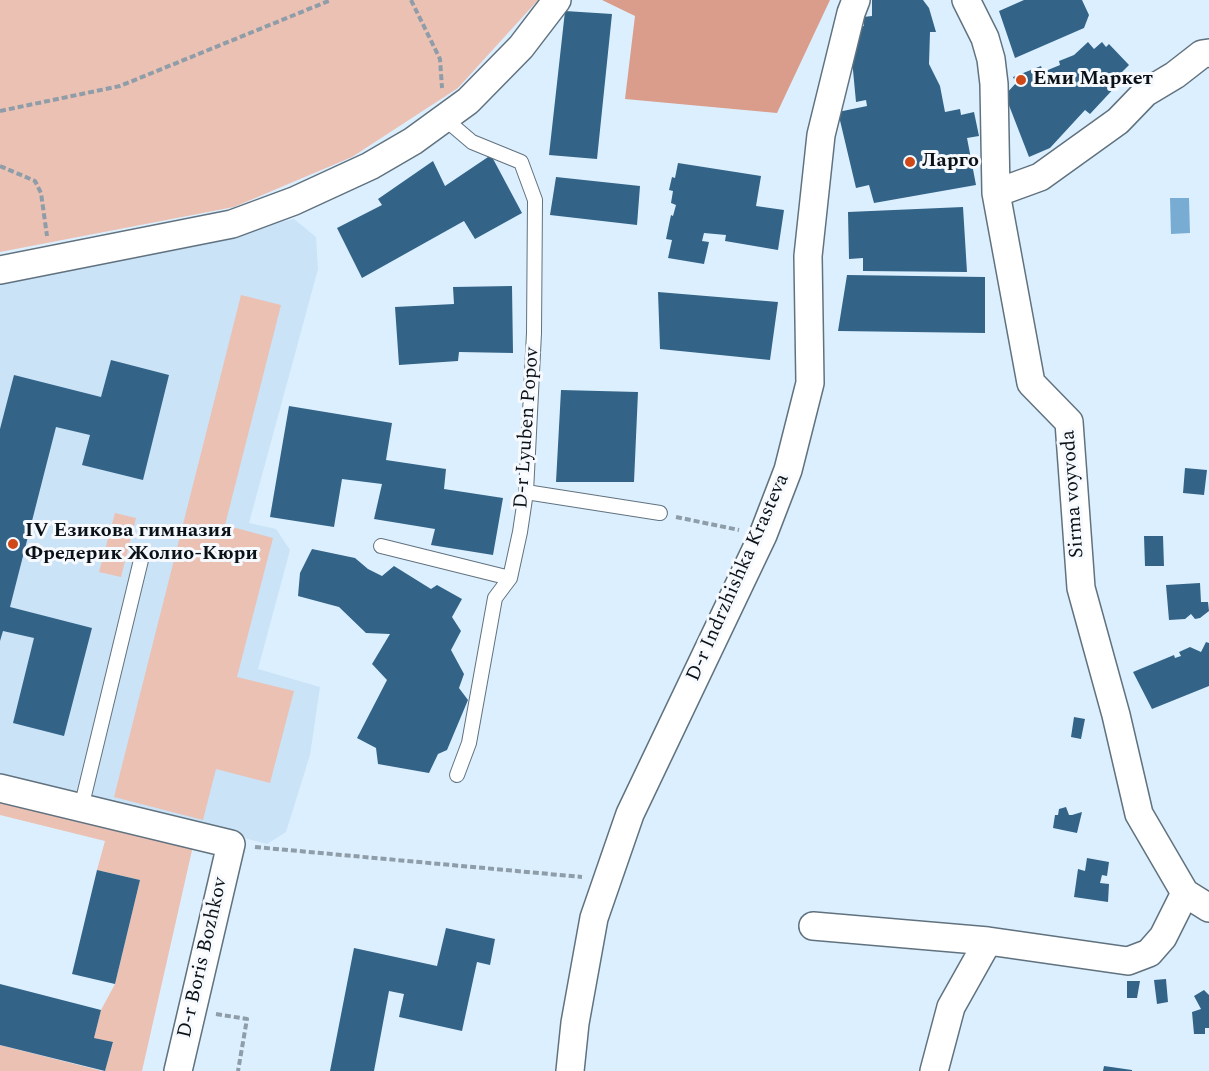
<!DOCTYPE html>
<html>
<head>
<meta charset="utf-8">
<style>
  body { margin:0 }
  canvas { display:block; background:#dceffe }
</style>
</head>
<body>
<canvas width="1209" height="1071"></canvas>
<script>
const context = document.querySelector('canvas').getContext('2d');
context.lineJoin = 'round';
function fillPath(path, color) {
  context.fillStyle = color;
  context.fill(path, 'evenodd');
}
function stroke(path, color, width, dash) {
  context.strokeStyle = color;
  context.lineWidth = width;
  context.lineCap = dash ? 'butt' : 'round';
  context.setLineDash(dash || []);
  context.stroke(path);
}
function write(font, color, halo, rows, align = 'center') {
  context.font = font + ' Spectral,serif';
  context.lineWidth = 6;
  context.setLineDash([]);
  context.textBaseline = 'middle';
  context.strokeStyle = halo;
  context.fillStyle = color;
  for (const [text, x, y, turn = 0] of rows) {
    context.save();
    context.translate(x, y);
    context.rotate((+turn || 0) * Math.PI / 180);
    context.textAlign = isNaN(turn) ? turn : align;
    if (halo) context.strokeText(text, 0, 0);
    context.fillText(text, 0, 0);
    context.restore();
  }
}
fillPath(new Path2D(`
  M 294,219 L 316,237 L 318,269 L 249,523 L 276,529 L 290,550 L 258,669 L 320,687 L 310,755 L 286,832 L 267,844 L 0,774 L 0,284 Z`), '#cae3f7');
fillPath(new Path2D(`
  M 0,0 L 538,0 L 458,88 L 352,157 L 234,207 L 0,252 Z
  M 241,295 L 281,305 L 225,525 L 273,538 L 237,677 L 294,691 L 270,783 L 216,769 L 203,820 L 114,797 Z
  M 115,513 L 136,518 L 121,577 L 99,572 Z
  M 0,799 L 193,846 L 142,1071 L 105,1071 L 113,1043 L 94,1038 L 101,1010 L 115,984 L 140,880 L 97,870 L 105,841 L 0,815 Z
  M 0,1045 L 102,1071 L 0,1071 Z`), '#ebc1b4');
fillPath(new Path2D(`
  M 602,0 L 830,0 L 777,113 L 625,99 L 635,16 Z`), '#da9d8b');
fillPath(new Path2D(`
  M 1170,198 L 1189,198 L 1190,233 L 1171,234 Z`), '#79acd2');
fillPath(new Path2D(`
  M 872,0 L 923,0 L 929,8 L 936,32 L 930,32 L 929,64 L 940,86 L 945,112 L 960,109 L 961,115 L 974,112 L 979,136 L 967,138 L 976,185 L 874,203 L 869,185 L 856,188 L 838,112 L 867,106 L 866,100 L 856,102 L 849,28 L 864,26 L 863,17 L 872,16 Z
  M 1024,0 L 1082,0 L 1089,15 L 1084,28 L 1015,58 L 999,11 Z
  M 565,11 L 612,14 L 597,159 L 549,155 Z
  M 1088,42 L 1094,49 L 1102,42 L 1106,47 L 1109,44 L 1129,65 L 1115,79 L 1118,84 L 1090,114 L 1085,110 L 1050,148 L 1029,157 L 1005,95 L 1016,83 L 1013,77 L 1041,66 L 1043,72 L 1060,65 L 1059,61 L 1074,55 Z
  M 491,155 L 522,213 L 475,239 L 464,221 L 362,278 L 337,228 L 382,205 L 378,199 L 433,161 L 445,186 Z
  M 678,163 L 761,176 L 756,206 L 784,210 L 778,250 L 725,241 L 726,235 L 704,233 L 702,241 L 709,242 L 704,264 L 668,258 L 672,240 L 666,239 L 671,215 L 673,216 L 676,205 L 671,203 L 673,191 L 669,190 L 672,177 L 675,178 Z
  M 556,177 L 640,186 L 637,225 L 550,215 Z
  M 963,207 L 967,272 L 863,271 L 863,258 L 849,259 L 848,212 Z
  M 847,275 L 985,277 L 985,333 L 838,331 Z
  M 512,286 L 513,353 L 459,352 L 458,361 L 399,365 L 395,307 L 454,304 L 453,287 Z
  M 658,292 L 778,302 L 770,360 L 660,349 Z
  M 111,360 L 169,375 L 143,480 L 82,465 L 90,435 L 56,427 L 10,607 L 92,628 L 64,736 L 13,723 L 34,638 L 3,631 L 0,641 L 0,429 L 14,375 L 101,397 Z
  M 561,390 L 638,392 L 634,482 L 556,482 Z
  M 289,406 L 392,423 L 386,460 L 446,469 L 444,489 L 503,498 L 493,555 L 431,545 L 435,529 L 374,519 L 382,484 L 342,479 L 334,527 L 270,517 Z
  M 1185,468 L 1207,470 L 1204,495 L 1183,493 Z
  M 1144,536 L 1163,536 L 1164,566 L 1145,566 Z
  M 312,549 L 355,558 L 368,569 L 382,576 L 394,566 L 431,589 L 437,585 L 462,599 L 452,617 L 461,631 L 451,650 L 464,674 L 459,688 L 468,700 L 447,750 L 438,754 L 429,773 L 378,764 L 376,748 L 357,738 L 387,680 L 372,664 L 390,634 L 366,633 L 339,607 L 298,596 L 300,573 Z
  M 1200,583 L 1201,602 L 1208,602 L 1209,611 L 1200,618 L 1195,619 L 1191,614 L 1185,619 L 1169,620 L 1166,585 Z
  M 1206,642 L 1209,643 L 1209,686 L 1152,709 L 1133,672 L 1174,655 L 1175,658 L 1181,656 L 1179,652 L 1190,647 L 1201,652 Z
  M 1074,717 L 1085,719 L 1081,739 L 1071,737 Z
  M 1066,807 L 1069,815 L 1072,815 L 1082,812 L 1077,833 L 1053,828 L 1055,815 L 1058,815 L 1059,809 Z
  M 1087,858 L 1109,862 L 1107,876 L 1102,875 L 1100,883 L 1109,884 L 1108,902 L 1074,897 L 1078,869 L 1085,871 Z
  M 97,870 L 140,880 L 115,984 L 72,974 Z
  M 446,928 L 495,939 L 490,965 L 477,962 L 462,1031 L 399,1017 L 404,994 L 389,991 L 374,1071 L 330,1071 L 354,948 L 437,966 Z
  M 1166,979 L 1168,1002 L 1157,1004 L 1154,980 Z
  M 1127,981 L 1140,981 L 1137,998 L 1127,998 Z
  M 0,984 L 101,1010 L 94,1038 L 113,1042 L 105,1071 L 0,1045 Z
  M 1204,990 L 1209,995 L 1209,1028 L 1205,1028 L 1205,1034 L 1194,1034 L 1192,1012 L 1201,1009 L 1194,996 Z
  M 1104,1066 L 1132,1070 L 1132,1071 L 1103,1071 Z`), '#336488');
const lane = new Path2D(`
  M 445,119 L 472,142 L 521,162 L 535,200 L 534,333 L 526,492 L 520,532 L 510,578 L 495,598 L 469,743 L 457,775
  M 526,492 L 660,513
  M 381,546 L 510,578
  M 81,808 L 141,560`);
const street = new Path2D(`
  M 966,0 L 985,38 L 991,59 L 994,84 L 996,193 L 1031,383 L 1069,422 L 1081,588 L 1116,715 L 1139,814 L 1185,893 L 1209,908
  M 996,193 L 1040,177 L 1118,121 L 1145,93 L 1175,75 L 1202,54 L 1209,53
  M 0,270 L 232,224 L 294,201 L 370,166 L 413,141 L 468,101 L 521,47 L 557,0
  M 0,788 L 231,844 L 178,1071
  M 813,926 L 988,941 L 1128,961 L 1149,953 L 1163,937 L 1185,893
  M 570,1071 L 575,1023 L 594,918 L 630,814 L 763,535 L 788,470 L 810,383 L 808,256 L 821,135 L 851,13 L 856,0
  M 934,1071 L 951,1007 L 988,941`);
stroke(lane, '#61727f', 16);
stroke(street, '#61727f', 30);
stroke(new Path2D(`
  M 411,0 L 440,59 L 442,88
  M 0,111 L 120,86 L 331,0
  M 0,166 L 35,181 L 41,193 L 47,236
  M 676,517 L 739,530
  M 255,847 L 582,877
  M 216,1014 L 247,1019 L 238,1071`), '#8f9da9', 4, [6, 3]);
stroke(lane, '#fff', 14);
stroke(street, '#fff', 27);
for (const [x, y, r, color] of [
  [1021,80,6,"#cf4818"],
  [910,162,6,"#cf4818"],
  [13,544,6,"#cf4818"]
]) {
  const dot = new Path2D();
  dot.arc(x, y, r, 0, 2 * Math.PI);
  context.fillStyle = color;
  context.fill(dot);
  stroke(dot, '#f6f9fd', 2);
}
write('bold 20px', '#0b1217', '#f6f9fd', [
  ["Еми Маркет",1033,80],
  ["Ларго",922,162],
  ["IV Езикова гимназия",25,532],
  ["Фредерик Жолио-Кюри",25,555]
], 'left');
write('20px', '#0b1217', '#f6f9fd', [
  ["D-r Lyuben Popov",528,428,-86],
  ["Sirma voyvoda",1074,494,-94],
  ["D-r Indrzhishka Krasteva",739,578,-66],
  ["D-r Boris Bozhkov",204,958,-77]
]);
</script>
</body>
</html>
